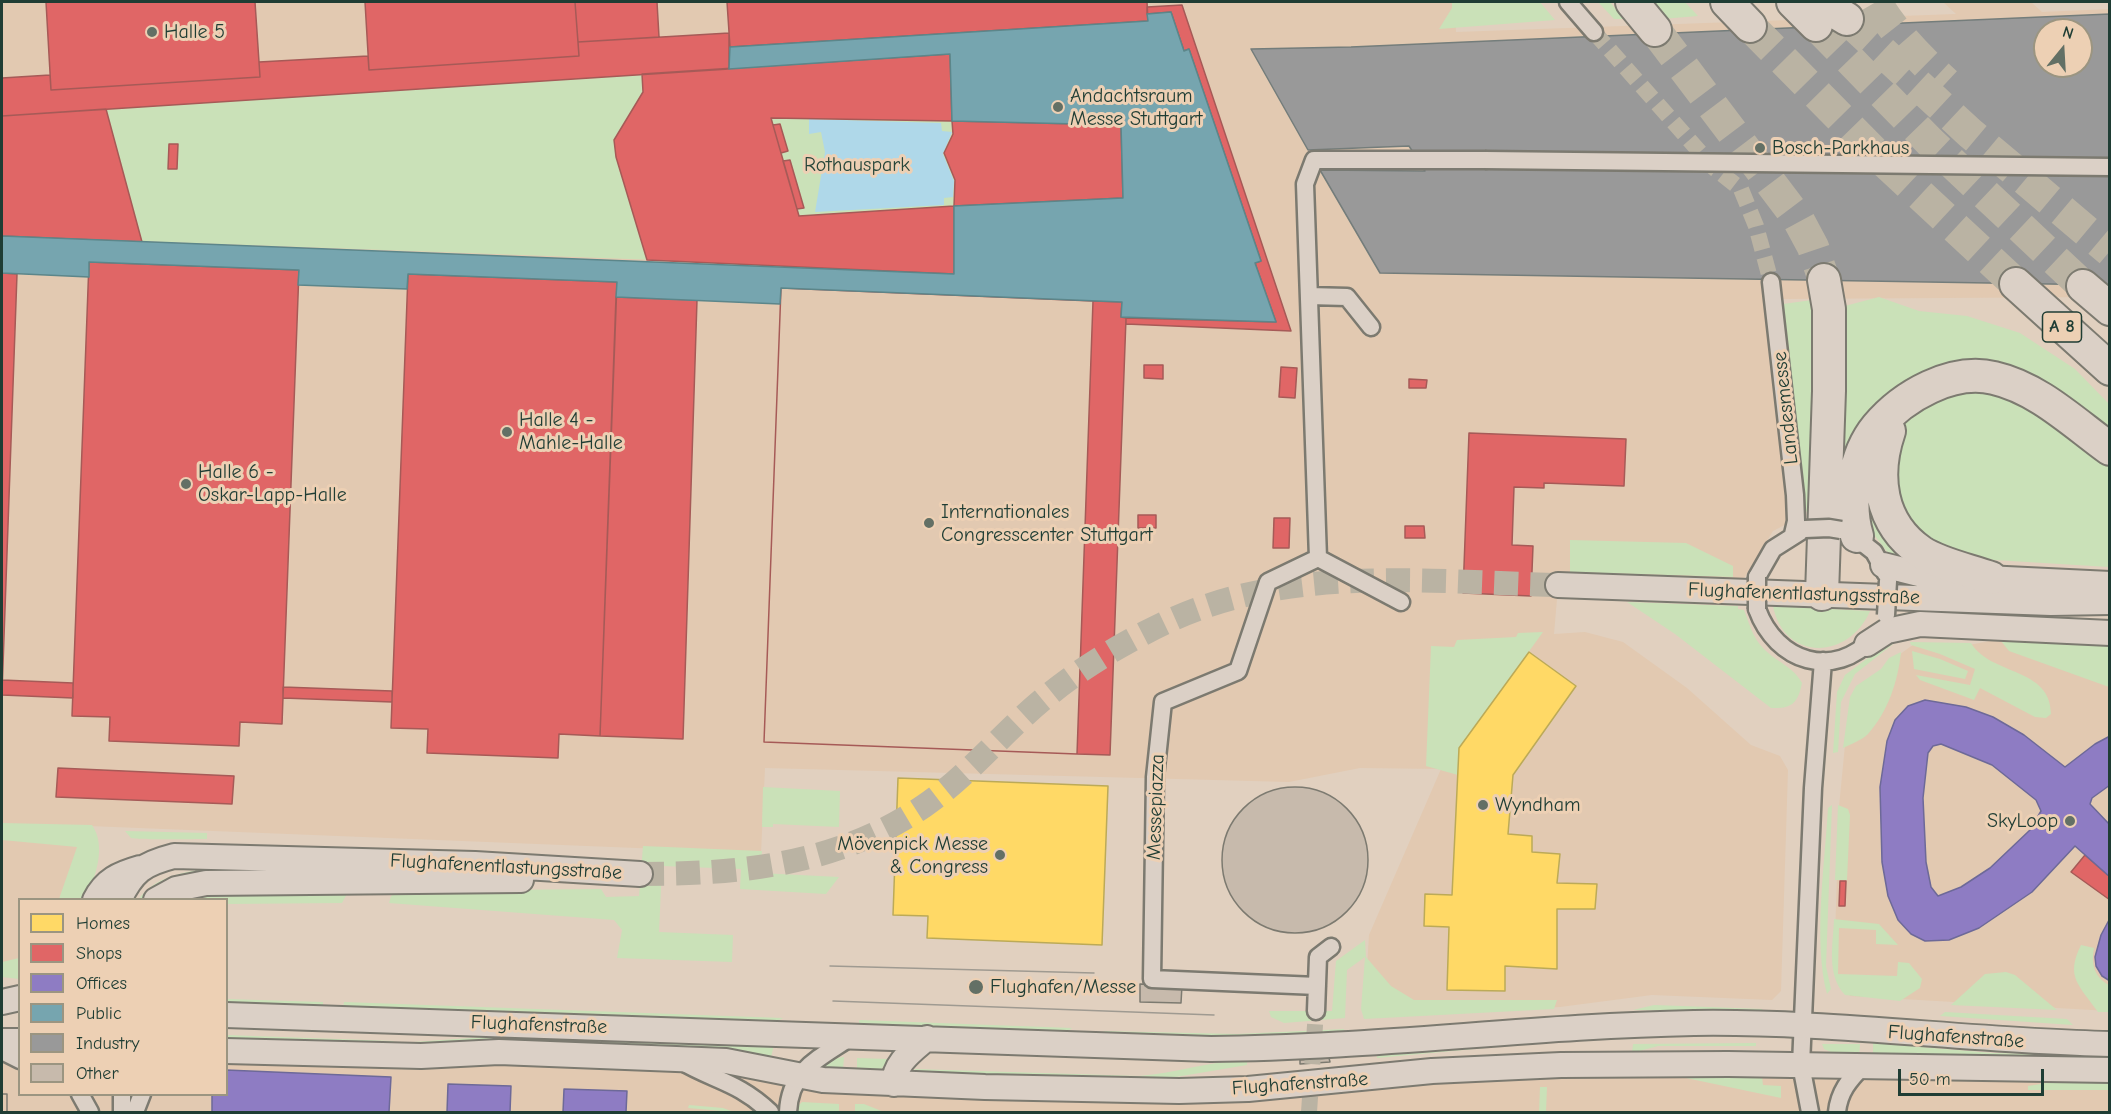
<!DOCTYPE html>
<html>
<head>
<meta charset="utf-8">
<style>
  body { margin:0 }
  #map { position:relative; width:2111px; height:1114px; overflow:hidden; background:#e1d0bf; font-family:"Comic Neue",sans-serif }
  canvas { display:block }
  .frame { position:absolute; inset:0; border:3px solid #1f3d34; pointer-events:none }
  .legend { position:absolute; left:18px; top:898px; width:210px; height:198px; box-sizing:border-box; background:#edd0b4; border:2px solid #9b9581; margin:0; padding:8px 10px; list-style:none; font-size:18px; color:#1f3d34 }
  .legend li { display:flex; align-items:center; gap:12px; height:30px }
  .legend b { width:30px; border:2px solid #9b9581 }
  .north { position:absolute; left:2033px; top:18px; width:60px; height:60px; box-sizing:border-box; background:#edd0b4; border:2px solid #9b9581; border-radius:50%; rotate:18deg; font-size:16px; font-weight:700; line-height:24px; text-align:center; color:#1f3d34 }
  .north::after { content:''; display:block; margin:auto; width:21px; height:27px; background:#637065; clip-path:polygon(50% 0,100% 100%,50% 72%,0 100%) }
  .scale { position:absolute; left:1898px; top:1069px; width:146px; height:27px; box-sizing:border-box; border:3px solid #1f3d34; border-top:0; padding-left:8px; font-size:18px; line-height:21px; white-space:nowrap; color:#1f3d34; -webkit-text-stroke:4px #edd0b4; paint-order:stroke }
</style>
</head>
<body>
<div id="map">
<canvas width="2111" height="1114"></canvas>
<div class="frame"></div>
<ul class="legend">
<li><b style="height:16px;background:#ffd966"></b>Homes</li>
<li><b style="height:16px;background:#e06666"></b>Shops</li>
<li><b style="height:16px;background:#8e7cc3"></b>Offices</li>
<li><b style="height:16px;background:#76a5af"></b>Public</li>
<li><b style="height:16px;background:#999"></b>Industry</li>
<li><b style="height:16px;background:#c7baac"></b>Other</li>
</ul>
<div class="north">N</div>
<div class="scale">50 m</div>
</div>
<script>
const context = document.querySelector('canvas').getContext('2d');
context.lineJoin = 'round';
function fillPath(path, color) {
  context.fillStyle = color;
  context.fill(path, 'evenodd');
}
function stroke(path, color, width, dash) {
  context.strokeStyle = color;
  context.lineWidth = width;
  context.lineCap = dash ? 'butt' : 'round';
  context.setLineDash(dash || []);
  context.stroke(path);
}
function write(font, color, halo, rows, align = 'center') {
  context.font = font + ' "Comic Neue",sans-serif';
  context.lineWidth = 6;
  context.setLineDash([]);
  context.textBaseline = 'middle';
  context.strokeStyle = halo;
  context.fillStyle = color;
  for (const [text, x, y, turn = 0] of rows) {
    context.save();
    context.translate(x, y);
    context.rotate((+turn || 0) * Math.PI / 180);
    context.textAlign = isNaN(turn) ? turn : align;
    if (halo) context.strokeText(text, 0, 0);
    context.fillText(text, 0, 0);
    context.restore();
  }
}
fillPath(new Path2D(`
  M 2,2 L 1454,2 L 1456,32 L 1956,14 L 1943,2 L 2031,2 L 2042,12 L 2109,9 L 2109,297 L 1779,299 L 1804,515 L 1773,531 L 1743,580 L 1559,576 L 1554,634 L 1585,632 L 1623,642 L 1687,688 L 1751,745 L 1780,756 L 1788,770 L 1781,991 L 1772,1000 L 1652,995 L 1560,1007 L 1364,1016 L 1369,935 L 1441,769 L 1360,768 L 1289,782 L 765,768 L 761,853 L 89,826 L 64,899 L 20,900 L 19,963 L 2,967 ZM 2045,30 L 2081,30 L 2081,66 L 2045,66 Z
  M 2005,638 L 2109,646 L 2109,1011 L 1850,996 L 1834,970 L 1839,807 L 1845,745 L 1899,655 L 1914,644 L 1969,645 Z
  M 2,1041 L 19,1041 L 20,1094 L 226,1094 L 227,1051 L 499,1052 L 823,1080 L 1379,1078 L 2109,1070 L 2110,1112 L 2,1112 Z`), '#e2c9b1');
fillPath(new Path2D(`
  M 1452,2 L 1540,2 L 1555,20 L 1439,29 L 1452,8 Z
  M 1598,2 L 1610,2 L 1624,19 L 1614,19 Z
  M 1648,2 L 1685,2 L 1698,16 L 1662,19 Z
  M 950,54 L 1123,198 L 656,260 L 2,236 L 2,115 Z
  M 1879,297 L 1919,311 L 1967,316 L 2020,333 L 2075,369 L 2109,404 L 2109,431 L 2033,375 L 2008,366 L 1946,367 L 1841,480 L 1841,307 Z
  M 1812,300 L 1816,343 L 1810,512 L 1804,511 L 1783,304 Z
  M 1960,388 L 1993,390 L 2035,407 L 2109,465 L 2109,567 L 1962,558 L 1929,549 L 1890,491 L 1891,448 L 1905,424 L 1928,398 Z
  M 1872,469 L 1920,562 L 1892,558 L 1864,522 Z
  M 1570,540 L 1686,543 L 1733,566 L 1733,577 L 1570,572 Z
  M 1627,602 L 1738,606 L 1738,609 L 1744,610 C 1749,623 1753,638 1763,648 C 1776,662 1793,666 1802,683 C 1798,703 1792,709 1771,708 L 1675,634 Z
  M 1773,606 L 1870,611 C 1849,660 1784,662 1773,606 Z
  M 1917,630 L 1955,632 L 1964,637 L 1902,637 L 1855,674 L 1841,702 L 1838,752 L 1833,753 L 1837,692 L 1845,675 L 1876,652 L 1893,635 Z
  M 1543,632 L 1459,748 L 1458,775 L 1426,766 L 1431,646 L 1454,647 L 1457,640 L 1516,637 L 1518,633 Z
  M 2000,635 L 2109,642 L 2109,687 L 2009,651 L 2001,641 Z
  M 1910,642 L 1971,643 C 1991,676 2051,667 2051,714 L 2046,718 L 2035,717 L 1980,688 L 1974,700 L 1920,680 L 1916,675 L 1970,685 L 1975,669 L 1940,654 L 1911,645 Z
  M 1912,651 L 1940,659 L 1968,671 L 1965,679 L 1914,669 Z
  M 1901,652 C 1898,681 1888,712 1868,734 C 1862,740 1851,744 1843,748 L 1850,697 L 1856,686 L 1881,669 L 1889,658 Z
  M 763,787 L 840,791 L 839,827 L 773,824 L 773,827 L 762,827 Z
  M 1832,805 L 1826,966 L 1831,989 L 1827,994 C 1813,941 1825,863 1828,808 Z
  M 1838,805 L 1848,809 L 1850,815 L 1847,880 L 1835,880 Z
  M 2,823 L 92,825 C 107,847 95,877 86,899 L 59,899 L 77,847 L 2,840 Z
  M 125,831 L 207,833 L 207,839 C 196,839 135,840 131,838 C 129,836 127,833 125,831 Z
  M 643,846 L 762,851 L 760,873 L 839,877 L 826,894 L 740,889 L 741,869 L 662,866 L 659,932 L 733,935 L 732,962 L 617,958 L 622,930 L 614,920 L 389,903 L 391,896 L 399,891 L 601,889 L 606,897 L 639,896 Z
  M 198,870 L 241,870 L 241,874 L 156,888 L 143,899 L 138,900 C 152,880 175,874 198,870 Z
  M 220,892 L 348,892 L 342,903 L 227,904 L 226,900 L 179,900 Z
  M 1834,919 L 1879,924 L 1898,945 L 1876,944 L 1876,930 L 1839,928 L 1838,974 L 1897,976 L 1898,962 L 1909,963 L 1922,979 L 1920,988 L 1900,1001 L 1845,995 C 1826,975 1833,945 1834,919 Z
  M 1365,940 L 1366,957 L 1391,986 L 1414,1000 L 1557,1000 L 1554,1009 L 1364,1019 L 1361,1009 L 1365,957 L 1347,970 L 1345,1018 L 1284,1023 L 1271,1017 L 1269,1011 L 1332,1011 L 1336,961 Z
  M 2081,945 L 2094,948 C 2091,964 2094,977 2109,985 L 2109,1012 L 2098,1012 C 2079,985 2065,977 2081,945 Z
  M 19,958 L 19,979 L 2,977 L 2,962 Z
  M 2006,972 L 2015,975 L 2057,1010 L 1951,1005 L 1985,974 Z
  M 227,999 L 323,1002 L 323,1007 L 227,1004 Z
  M 344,1002 L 783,1018 L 771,1024 L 343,1008 Z
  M 1654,1005 L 1762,1009 L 1762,1012 L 1633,1010 Z
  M 1945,1012 L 2067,1019 L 2073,1025 L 1940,1016 Z
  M 859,1020 L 1072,1028 L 1065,1033 L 859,1026 Z
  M 1344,1029 L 1345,1034 L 1235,1038 L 1108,1034 L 1103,1031 L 1237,1034 Z
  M 227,1035 L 393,1041 L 397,1045 L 227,1040 Z
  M 500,1036 L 774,1045 L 770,1061 C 719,1047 669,1046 616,1044 C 549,1042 482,1043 415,1046 L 413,1042 Z
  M 1496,1042 L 1496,1047 L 1377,1058 L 1377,1052 Z
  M 1756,1043 L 1756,1046 L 1658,1046 L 1632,1053 L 1633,1044 Z
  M 1873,1043 L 1993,1053 L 2109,1055 L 2109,1060 L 1873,1056 Z
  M 1822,1044 L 1860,1044 L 1859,1057 L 1840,1056 L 1824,1049 Z
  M 844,1057 L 843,1070 L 820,1069 L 819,1066 L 830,1059 Z
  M 857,1058 L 889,1059 L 879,1072 L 857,1071 Z
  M 1247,1060 L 1247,1065 L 1158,1080 L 914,1073 L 915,1069 L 1139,1076 C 1176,1073 1210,1061 1247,1060 Z
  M 1667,1074 L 1762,1077 L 1763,1085 L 1781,1086 L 1781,1098 Z
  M 2053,1082 L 2109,1083 L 2109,1090 L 2028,1090 L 2028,1086 Z
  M 1540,1087 L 1547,1087 L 1546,1112 L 1539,1112 Z
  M 802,1102 L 839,1104 L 839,1112 L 798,1112 L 798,1106 Z
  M 855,1104 L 864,1104 L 884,1112 L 855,1112 Z
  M 689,1105 L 723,1108 L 734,1112 L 688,1108 Z`), '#cae1b8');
fillPath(new Path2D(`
  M 809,119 L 941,123 L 942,131 L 952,132 L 943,154 L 954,181 L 953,197 L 944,198 L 944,205 L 815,212 L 825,152 L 821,132 L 809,134 Z`), '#afd8e9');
const homes = new Path2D(`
  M 1529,652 L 1576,686 L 1513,775 L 1508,834 L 1532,836 L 1532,852 L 1560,854 L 1557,883 L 1597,884 L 1595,909 L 1557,909 L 1557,969 L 1505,966 L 1505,991 L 1447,990 L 1449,927 L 1424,926 L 1425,894 L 1452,895 L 1459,748 Z
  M 898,778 L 1108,786 L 1102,945 L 927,938 L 928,916 L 893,915 Z`);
fillPath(homes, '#ffd966');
stroke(homes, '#bcaa57', 1.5);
const shops = new Path2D(`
  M 46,2 L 255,2 L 260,77 L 51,90 Z
  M 365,2 L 575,2 L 579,56 L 369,70 Z
  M 575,2 L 657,2 L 659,37 L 578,42 Z
  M 727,2 L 1147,2 L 1148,21 L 730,47 Z
  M 1182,5 L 1291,331 L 1126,324 L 1126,318 L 1276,322 L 1255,263 L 1261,261 L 1189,49 L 1184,51 L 1171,12 L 1147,14 L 1147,7 Z
  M 729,33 L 729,69 L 2,116 L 2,78 L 50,75 L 51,90 L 260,77 L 259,62 L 368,56 L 369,70 L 579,56 L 578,42 Z
  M 950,54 L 952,121 L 771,118 L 799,216 L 954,206 L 954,274 L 647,260 L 616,157 L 614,140 L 643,92 L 642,74 Z
  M 106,109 L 142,242 L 2,236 L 2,116 Z
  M 952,121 L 1121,125 L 1123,198 L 954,206 L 955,180 L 944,153 L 953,134 Z
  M 780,124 L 788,151 L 781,153 L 773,125 Z
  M 169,144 L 178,144 L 177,169 L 168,169 Z
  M 790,160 L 804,208 L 797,209 L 783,161 Z
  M 89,262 L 299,270 L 282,724 L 240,722 L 239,746 L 109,741 L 110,717 L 72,716 Z
  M 2,273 L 17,274 L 2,693 Z
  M 408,274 L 617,282 L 600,736 L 559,734 L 558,758 L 427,753 L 428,729 L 391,728 Z
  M 781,288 L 1093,301 L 1077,754 L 764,742 Z
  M 781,288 L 1093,301 L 1077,754 L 764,742 Z
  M 616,297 L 697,300 L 683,739 L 600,736 Z
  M 1093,301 L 1122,302 L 1121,317 L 1126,318 L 1110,755 L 1077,754 Z
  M 1144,365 L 1163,365 L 1163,379 L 1144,378 Z
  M 1281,367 L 1297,368 L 1295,398 L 1279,397 Z
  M 1409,379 L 1427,380 L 1426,388 L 1409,388 Z
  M 1469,433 L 1626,439 L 1624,486 L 1544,483 L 1544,488 L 1514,487 L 1512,545 L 1533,546 L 1531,596 L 1463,593 Z
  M 1138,515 L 1156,515 L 1156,528 L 1138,528 Z
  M 1274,518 L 1290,518 L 1289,548 L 1273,548 Z
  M 1405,526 L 1424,526 L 1425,538 L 1405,538 Z
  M 2,680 L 73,683 L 73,698 L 2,695 Z
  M 283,687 L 392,691 L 392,702 L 283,698 Z
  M 58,768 L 234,776 L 232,804 L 56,797 Z
  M 2085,855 L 2110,877 L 2110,900 L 2071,872 Z
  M 1840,881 L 1846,881 L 1845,906 L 1839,906 Z`);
fillPath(shops, '#e06666');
stroke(shops, '#a65a57', 1.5);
const offices = new Path2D(`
  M 1925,700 L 1966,707 L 1993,717 L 2024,735 L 2065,767 L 2095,744 L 2110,736 L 2110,785 L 2092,798 L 2090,804 L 2110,825 L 2110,877 L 2075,846 L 2032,892 L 1979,928 L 1949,940 L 1925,941 L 1911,934 L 1898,920 L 1888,896 L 1882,862 L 1880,787 L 1887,741 L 1895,720 L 1908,706 ZM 1941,744 L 1992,765 L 2036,800 L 2041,811 L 2030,830 L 1990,868 L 1961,887 L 1938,896 L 1931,887 L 1926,862 L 1923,798 L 1928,753 L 1933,746 Z
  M 2109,920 L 2110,920 L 2110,981 L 2102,976 L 2096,966 L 2095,957 L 2101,935 Z
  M 226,1070 L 391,1077 L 389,1112 L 212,1112 L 212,1094 L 226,1094 Z
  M 448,1084 L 511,1086 L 510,1112 L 447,1112 Z
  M 564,1089 L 627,1091 L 626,1112 L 563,1112 Z`);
fillPath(offices, '#8e7cc3');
stroke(offices, '#6d6998', 1.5);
const public = new Path2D(`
  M 1171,12 L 1184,51 L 1189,49 L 1261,261 L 1255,263 L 1276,322 L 1121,317 L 1122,302 L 781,288 L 780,304 L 616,297 L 617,282 L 408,274 L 407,289 L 298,285 L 299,270 L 89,262 L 89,277 L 2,273 L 2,236 L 954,274 L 954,206 L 1123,198 L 1121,125 L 952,121 L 950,54 L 729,69 L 730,47 L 1148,21 L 1147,14 Z`);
fillPath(public, '#76a5af');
stroke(public, '#5c868a', 1.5);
const industry = new Path2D(`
  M 2110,14 L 2110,285 L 1380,273 L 1320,170 L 1425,171 L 1409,146 L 1308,150 L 1251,49 L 1351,47 ZM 2045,30 L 2081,30 L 2081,66 L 2045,66 Z`);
fillPath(industry, '#999');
stroke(industry, '#747d7b', 1.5);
const building = new Path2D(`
  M1222 860a73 73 0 1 1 146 0a73 73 0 1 1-146 0Z
  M 1140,984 L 1182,985 L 1181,1003 L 1140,1002 Z
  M 1329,1058 L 1330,1062 L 1300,1064 L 1300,1060 Z
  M 2,1094 L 7,1094 L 7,1112 L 2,1112 Z
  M 2,1094 L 7,1094 L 7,1112 L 2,1112 Z`);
fillPath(building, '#c7baac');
stroke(building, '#7c7a70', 1.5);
stroke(new Path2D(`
  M 1594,32 L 1714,168 L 1741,189 L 1756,226 L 1771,282
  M 1309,1112 L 1316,1011`), '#bab3a3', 16, [16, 8]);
stroke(new Path2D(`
  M 640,874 C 741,874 837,865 924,806 C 971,774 1006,728 1051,693 C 1087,664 1130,639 1171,620 C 1292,565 1429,582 1558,585`), '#bab3a3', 24, [24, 12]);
stroke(new Path2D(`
  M 1876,2 C 1893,32 1920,59 1946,83
  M 1847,19 L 1970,133 L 2110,251
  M 1816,25 L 1930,142 L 2083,286
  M 1750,26 L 1873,151 L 2016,284
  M 1655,30 L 1798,219 L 1813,247 L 1824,280`), '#bab3a3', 32, [32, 16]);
const street = new Path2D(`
  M 1568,2 L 1594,32
  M 1771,282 L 1795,495 L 1796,521 L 1793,534
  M 1309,296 L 1347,297 L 1371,327
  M 1851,534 L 1874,552 L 1886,574
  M 1318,558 L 1305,184 L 1314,160 L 1485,160
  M 1318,558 L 1401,602
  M 1757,577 L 1773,549 L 1803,530
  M 1757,609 C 1776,662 1834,681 1874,637
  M 1317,986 L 1152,979 L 1155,777 L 1163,702 L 1238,671 L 1268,582 L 1318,558
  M 1316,1011 L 1318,957 L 1331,947
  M 2,1051 L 20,1060
  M 679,1060 C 714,1081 737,1081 770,1112
  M 80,1094 L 90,1112
  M 122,1112 L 122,1094
  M 135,1112 L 142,1094
  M 788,1112 C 790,1069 820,1058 851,1037
  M 1810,1112 L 1801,1065 L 1813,788 L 1823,661
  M 1837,1112 C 1839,1092 1849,1080 1863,1066`);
const secondary = new Path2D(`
  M 1883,565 L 1923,575 L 2110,584
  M 1558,585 L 2051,603 L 2110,602
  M 1867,644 L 1887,631 L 1920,624 L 2110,633
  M 95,900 C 105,880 119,874 140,868
  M 119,900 C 133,871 143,864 174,856 L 475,864 L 640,874
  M 156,900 L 176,889 L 206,883 L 521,880
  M 2,1002 L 20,998
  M 226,1015 L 1211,1049 C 1372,1048 1533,1026 1694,1023 C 1832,1021 1971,1041 2110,1044
  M 2,1041 L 20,1041
  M 226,1051 L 421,1056 L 499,1052 L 676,1059 L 726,1061 L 823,1080 L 985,1087 L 1179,1091 L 1248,1089 L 1432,1071 L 1561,1065 L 1728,1064 L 2110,1070
  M 894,1084 C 894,1063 912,1051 927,1038`);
const highway = new Path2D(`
  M 1632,2 L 1655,30
  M 1727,2 L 1750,26
  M 1793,2 L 1816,25
  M 1819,2 L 1847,19
  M 2016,284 L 2110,369
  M 2083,286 L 2110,309
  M 1889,431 C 1874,475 1879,523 1921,552 C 1941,565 1969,570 1991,578
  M 1857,536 C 1847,503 1854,455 1877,427 C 1903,396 1952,368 1994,378 C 2038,388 2074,423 2110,449
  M 1822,594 L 1829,391 L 1829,309 L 1824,280`);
stroke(street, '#7c7a70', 21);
stroke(secondary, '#7c7a70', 28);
stroke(highway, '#7c7a70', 36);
stroke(street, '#dbd0c6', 16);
stroke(secondary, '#dbd0c6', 24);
stroke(highway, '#dbd0c6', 32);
stroke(new Path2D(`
  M 830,966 L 1094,973
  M 833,1001 L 1214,1015`), '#9f9a91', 1.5);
const streetBridge = new Path2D(`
  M 1485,160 L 2110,167
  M 1805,529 L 1829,528 L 1841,530
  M 1757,609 L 1757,577
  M 1886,615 L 1888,581`);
stroke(streetBridge, '#7c7a70', 21, []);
stroke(streetBridge, '#dbd0c6', 16);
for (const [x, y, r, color] of [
  [152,32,6,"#637065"],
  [1058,107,6,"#637065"],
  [1760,148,6,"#637065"],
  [507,432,6,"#637065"],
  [186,484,6,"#637065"],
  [929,523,6,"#637065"],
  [1483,805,6,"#637065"],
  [2070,821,6,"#637065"],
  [1000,855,6,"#637065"],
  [976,987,8,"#637065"]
]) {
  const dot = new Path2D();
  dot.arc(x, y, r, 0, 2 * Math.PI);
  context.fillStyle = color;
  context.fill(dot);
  stroke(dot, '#edd0b4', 2);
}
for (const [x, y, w] of [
  [2062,327,39]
]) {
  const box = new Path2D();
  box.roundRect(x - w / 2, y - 15, w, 30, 4.5);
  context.fillStyle = '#edd0b4';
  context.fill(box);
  stroke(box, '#1f3d34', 1.5);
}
write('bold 18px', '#1f3d34', null, [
  ["A 8",2062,327]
]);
write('20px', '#1f3d34', '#edd0b4', [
  ["Halle 5",164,32],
  ["Andachtsraum",1070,96],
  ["Messe Stuttgart",1070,119],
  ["Bosch-Parkhaus",1772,148],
  ["Halle 4 -",519,420],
  ["Mahle-Halle",519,443],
  ["Halle 6 -",198,472],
  ["Oskar-Lapp-Halle",198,495],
  ["Internationales",941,512],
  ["Congresscenter Stuttgart",941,535],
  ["Wyndham",1495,805],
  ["SkyLoop",2058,821,"right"],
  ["Mövenpick Messe",988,844,"right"],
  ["& Congress",988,867,"right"],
  ["Flughafen/Messe",990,987]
], 'left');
write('20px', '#27463a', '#edd0b4', [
  ["Rothauspark",857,165]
]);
write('20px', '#1f3d34', '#edd0b4', [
  ["Landesmesse",1786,408,-96],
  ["Flughafenentlastungsstraße",1804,594,2],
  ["Messepiazza",1156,807,-88],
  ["Flughafenentlastungsstraße",506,867,3],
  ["Flughafenstraße",539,1025,2],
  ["Flughafenstraße",1956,1037,4],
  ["Flughafenstraße",1300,1084,-4]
]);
</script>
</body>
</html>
